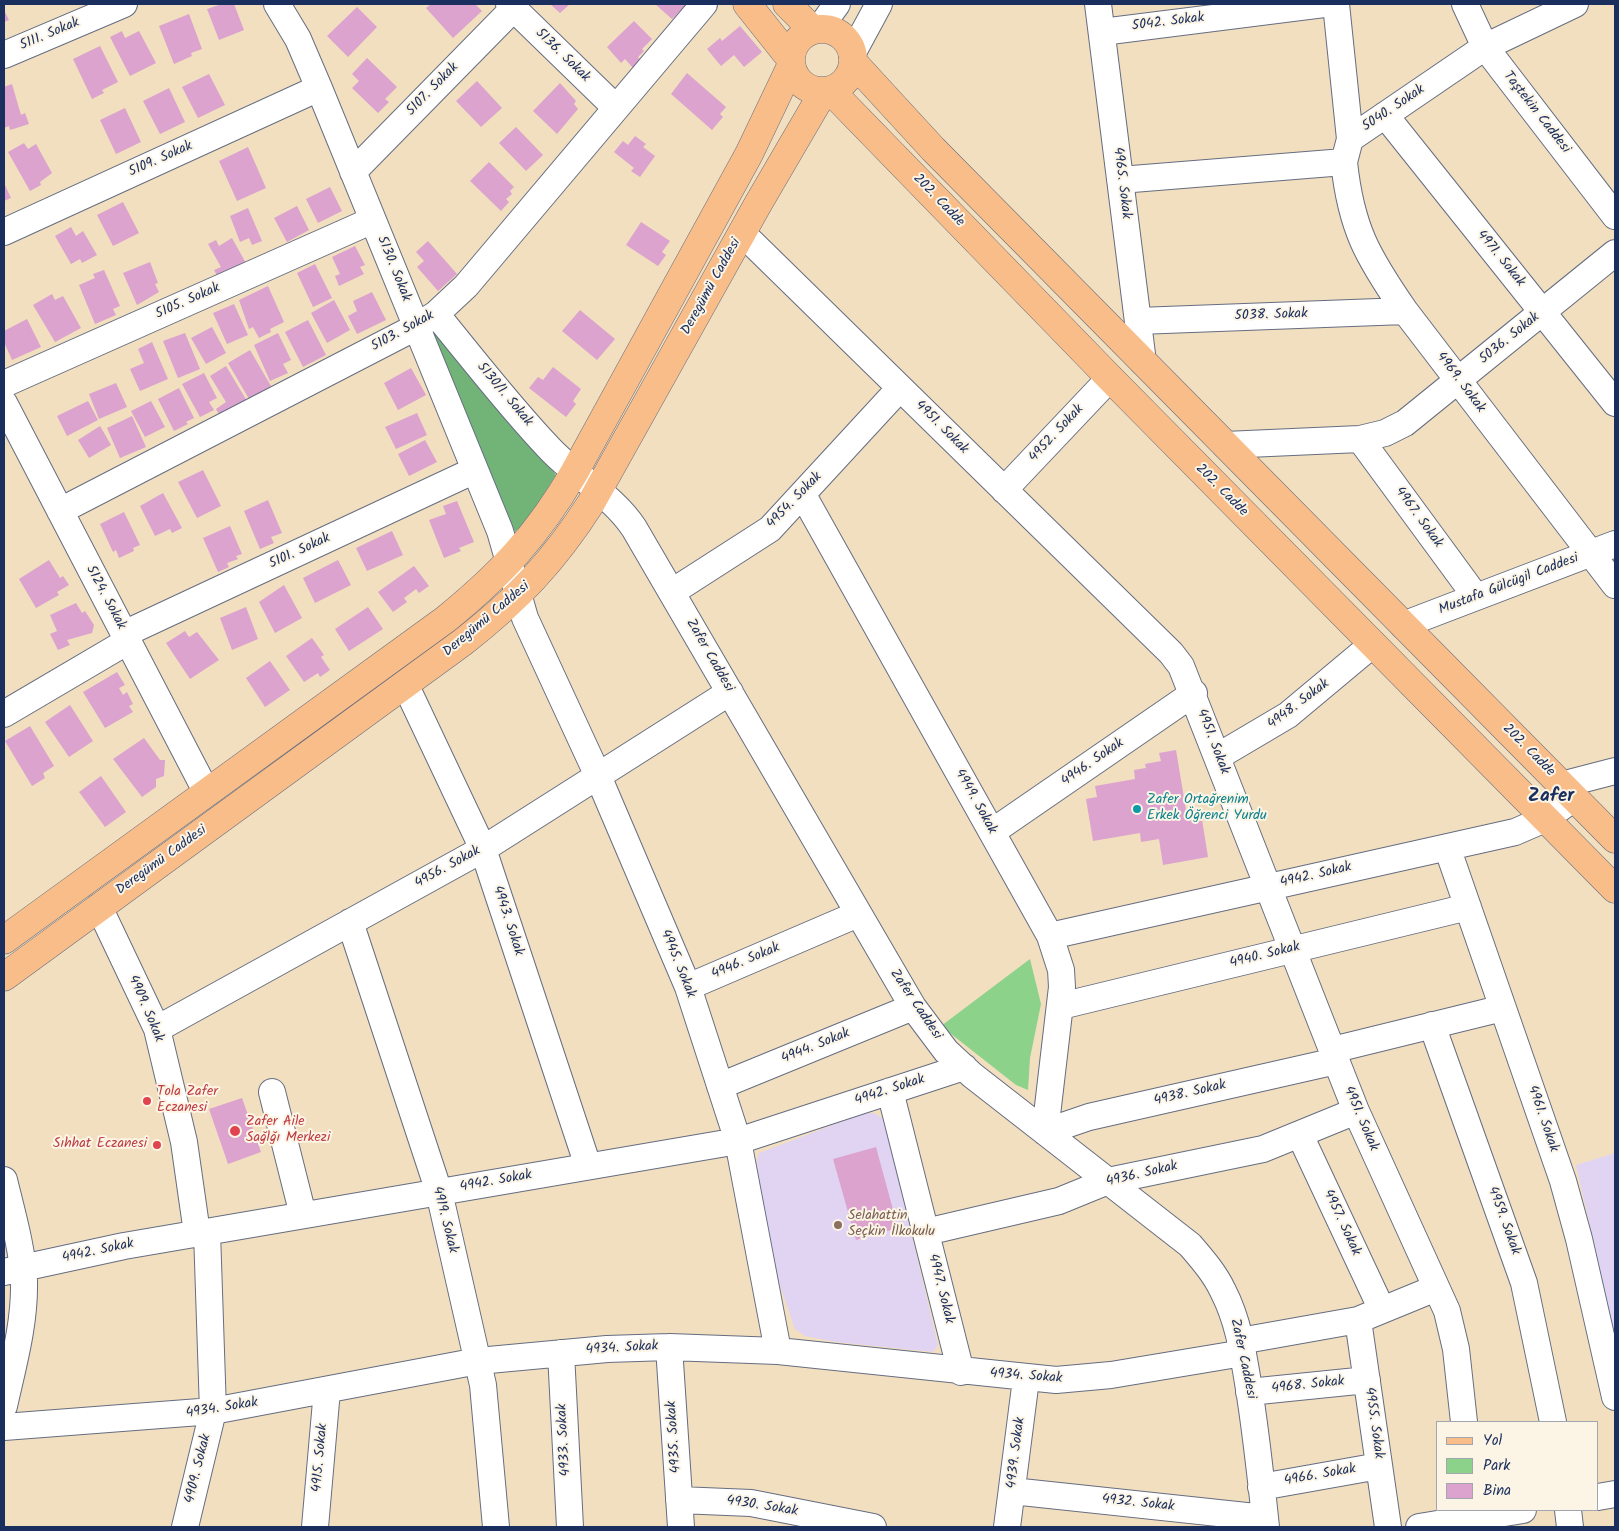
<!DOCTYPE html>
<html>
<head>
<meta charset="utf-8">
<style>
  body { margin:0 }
  #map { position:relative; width:1619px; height:1531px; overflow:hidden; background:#f1dfbf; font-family:Kalam,sans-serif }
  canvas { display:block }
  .frame { position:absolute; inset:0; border:5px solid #1b2f5e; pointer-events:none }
  .legend { position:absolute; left:1436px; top:1421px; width:162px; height:90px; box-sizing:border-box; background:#fcf5e5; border:1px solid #a2a6af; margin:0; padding:6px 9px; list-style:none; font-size:15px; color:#1b2f5e }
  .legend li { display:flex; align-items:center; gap:10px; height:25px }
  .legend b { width:25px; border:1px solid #a2a6af }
</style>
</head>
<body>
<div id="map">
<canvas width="1619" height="1531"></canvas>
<div class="frame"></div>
<ul class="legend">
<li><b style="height:6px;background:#f8bd88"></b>Yol</li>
<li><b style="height:14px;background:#8dd28b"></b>Park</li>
<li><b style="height:14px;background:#dba3ce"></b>Bina</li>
</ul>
</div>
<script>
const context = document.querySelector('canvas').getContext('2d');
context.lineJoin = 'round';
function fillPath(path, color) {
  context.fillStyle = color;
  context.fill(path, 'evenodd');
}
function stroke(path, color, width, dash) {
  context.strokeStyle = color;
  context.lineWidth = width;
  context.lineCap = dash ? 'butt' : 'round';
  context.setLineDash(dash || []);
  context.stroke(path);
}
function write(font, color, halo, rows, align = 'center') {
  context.font = font + ' Kalam,sans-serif';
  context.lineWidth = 4;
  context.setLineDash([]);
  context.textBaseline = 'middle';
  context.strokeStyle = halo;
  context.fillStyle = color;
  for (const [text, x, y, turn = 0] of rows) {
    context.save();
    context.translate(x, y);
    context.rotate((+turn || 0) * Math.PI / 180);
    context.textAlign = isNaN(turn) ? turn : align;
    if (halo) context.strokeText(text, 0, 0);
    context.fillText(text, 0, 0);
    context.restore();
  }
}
fillPath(new Path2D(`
  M 874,1113 L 884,1119 L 938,1345 L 933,1352 L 836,1342 L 805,1336 L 795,1329 L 778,1280 L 755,1169 L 759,1153 L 862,1114 Z
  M 1615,1153 L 1615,1336 L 1576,1165 Z`), '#e1d4f3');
fillPath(new Path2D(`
  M 1030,959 L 1041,1004 L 1030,1058 L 1028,1090 L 1016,1085 L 941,1026 Z`), '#8dd28b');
fillPath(new Path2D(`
  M 439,332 L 556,475 L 527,521 L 515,532 L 429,339 Z`), '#72b477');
fillPath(new Path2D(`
  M 222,4 L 234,4 L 244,30 L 219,40 L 207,9 Z
  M 431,4 L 475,4 L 482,11 L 453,38 L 426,8 Z
  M 550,4 L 570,4 L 560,13 Z
  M 655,4 L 687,4 L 672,19 Z
  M 357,7 L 377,27 L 348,57 L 327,36 Z
  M 4,10 L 9,20 L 4,22 Z
  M 189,14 L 202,49 L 191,53 L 192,56 L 174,64 L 159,26 Z
  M 634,21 L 652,39 L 642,49 L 644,51 L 638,57 L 641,61 L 633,68 L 625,59 L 621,63 L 607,47 Z
  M 740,26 L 762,52 L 744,67 L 734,55 L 721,66 L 707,49 L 720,38 L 722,41 Z
  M 122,31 L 125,38 L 139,31 L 156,63 L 130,76 L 110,37 Z
  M 100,46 L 118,82 L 102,90 L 104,93 L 92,99 L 73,59 Z
  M 367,58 L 397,87 L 385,99 L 389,102 L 378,113 L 352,88 L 359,81 L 352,74 Z
  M 687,73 L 726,107 L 720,114 L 723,117 L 712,130 L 671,94 Z
  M 209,74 L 225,105 L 198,118 L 182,87 Z
  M 477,81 L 502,108 L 481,127 L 456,101 Z
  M 560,83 L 576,101 L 574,104 L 578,109 L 557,134 L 533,111 Z
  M 12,84 L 21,115 L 25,113 L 29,124 L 10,130 L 9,126 L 4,128 L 4,87 Z
  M 169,88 L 185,122 L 160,134 L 143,101 Z
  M 125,108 L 141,142 L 116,154 L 100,120 Z
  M 516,127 L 543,155 L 526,171 L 499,143 Z
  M 635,136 L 646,144 L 643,147 L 655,156 L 640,177 L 631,171 L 634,168 L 614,152 L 623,141 L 628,145 Z
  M 24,143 L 28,149 L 36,144 L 52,173 L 40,182 L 41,185 L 30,191 L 8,152 Z
  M 248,147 L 266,188 L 237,201 L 219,161 Z
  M 489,162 L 514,187 L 510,191 L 512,194 L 506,199 L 509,202 L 501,211 L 470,181 Z
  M 4,183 L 11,198 L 4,201 Z
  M 330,187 L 342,211 L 318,223 L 306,199 Z
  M 123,202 L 139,233 L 113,246 L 97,215 Z
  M 297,206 L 309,230 L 287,242 L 274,218 Z
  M 248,208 L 262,241 L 252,245 L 249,238 L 240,242 L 230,216 Z
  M 641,222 L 670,241 L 662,252 L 666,255 L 658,266 L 626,245 Z
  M 71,227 L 76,236 L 83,231 L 97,255 L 82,263 L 80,259 L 71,264 L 55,236 Z
  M 232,238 L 247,265 L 220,281 L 214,270 L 221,267 L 208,244 L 216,240 L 219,246 Z
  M 428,241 L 457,274 L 438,291 L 417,267 L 424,261 L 416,252 Z
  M 355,246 L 365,265 L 360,267 L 364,274 L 339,286 L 335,276 L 340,274 L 332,257 Z
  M 150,262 L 158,283 L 155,284 L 159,292 L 137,305 L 123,273 Z
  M 315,264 L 332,298 L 313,307 L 297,273 Z
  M 104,270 L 120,306 L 113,309 L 116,315 L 95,324 L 79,285 L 95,278 L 93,274 Z
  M 268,286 L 284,322 L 270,329 L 271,332 L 259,338 L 253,327 L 249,329 L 239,300 Z
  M 372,292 L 386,320 L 357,334 L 348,316 L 357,311 L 353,301 Z
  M 52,294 L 55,300 L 63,296 L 81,328 L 55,342 L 33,305 Z
  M 334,300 L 350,330 L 327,343 L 311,313 Z
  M 234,304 L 248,335 L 227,344 L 213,313 Z
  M 580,310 L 615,339 L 597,360 L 562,331 Z
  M 27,319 L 41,347 L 12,360 L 4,342 L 4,331 Z
  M 308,320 L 326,355 L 303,367 L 285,332 Z
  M 212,327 L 226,353 L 206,364 L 191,338 Z
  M 185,333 L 200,369 L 178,378 L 163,341 Z
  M 278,333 L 291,360 L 283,364 L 288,373 L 270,381 L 254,345 Z
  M 152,342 L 168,379 L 140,391 L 130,369 L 144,363 L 138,349 Z
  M 250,350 L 271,386 L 249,399 L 228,363 Z
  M 226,366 L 247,401 L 221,418 L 216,409 L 226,402 L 210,376 Z
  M 553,367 L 581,389 L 573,401 L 576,404 L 566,417 L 529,388 L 538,377 L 543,380 Z
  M 411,368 L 426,395 L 398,410 L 384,383 Z
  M 204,373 L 217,398 L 209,402 L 214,410 L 200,417 L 182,384 Z
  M 116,383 L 127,407 L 99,419 L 89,394 Z
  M 179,388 L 194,418 L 186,422 L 188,424 L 174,431 L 158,399 Z
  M 88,401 L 98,420 L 67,436 L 57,416 Z
  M 151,401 L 165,427 L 145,437 L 131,411 Z
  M 417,413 L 427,435 L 396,449 L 385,427 Z
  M 132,416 L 146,447 L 120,458 L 107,428 Z
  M 100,426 L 111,445 L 89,458 L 78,440 Z
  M 425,440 L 437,462 L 409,476 L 398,454 Z
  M 203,470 L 221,506 L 197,518 L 178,482 Z
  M 163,493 L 182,528 L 172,533 L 170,529 L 155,536 L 140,506 Z
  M 268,500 L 282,533 L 271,537 L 274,543 L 260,549 L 244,511 Z
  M 457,501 L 474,542 L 459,548 L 461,551 L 444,558 L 429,520 L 446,514 L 443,506 Z
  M 124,512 L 140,545 L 133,548 L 134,551 L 119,558 L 116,550 L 113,552 L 100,524 Z
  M 230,526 L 242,554 L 236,556 L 238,559 L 227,563 L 229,567 L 218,572 L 203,538 Z
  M 392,531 L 403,555 L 367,571 L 356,548 Z
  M 49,560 L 60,578 L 63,576 L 69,585 L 57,592 L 59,595 L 36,608 L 19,579 Z
  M 338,560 L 351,585 L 315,603 L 303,578 Z
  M 414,566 L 429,586 L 419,593 L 416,589 L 404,598 L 407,602 L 393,612 L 378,592 Z
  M 284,585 L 302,618 L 275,633 L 259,602 Z
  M 76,603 L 82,613 L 85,611 L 94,625 L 92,633 L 67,640 L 70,645 L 58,650 L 50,634 L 57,631 L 50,615 Z
  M 246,607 L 258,639 L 232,650 L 220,618 Z
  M 368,607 L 383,629 L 349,651 L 335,629 Z
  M 185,631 L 189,637 L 197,632 L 219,660 L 190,679 L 166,643 Z
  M 312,638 L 324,655 L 321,657 L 330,670 L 320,677 L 318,673 L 304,682 L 286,656 Z
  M 270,661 L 290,690 L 265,707 L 246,678 Z
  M 117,672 L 125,685 L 119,688 L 123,695 L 127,692 L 133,704 L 129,706 L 133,712 L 105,728 L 83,692 Z
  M 70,705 L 93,741 L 69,757 L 45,722 Z
  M 30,726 L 54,766 L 43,773 L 45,778 L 32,786 L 5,741 Z
  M 144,738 L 160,760 L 165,760 L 164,776 L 156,779 L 156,787 L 142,797 L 113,759 Z
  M 1176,750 L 1186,810 L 1200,807 L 1208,857 L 1163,865 L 1159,839 L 1141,842 L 1140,833 L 1093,841 L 1086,799 L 1097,797 L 1095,786 L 1135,779 L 1134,770 L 1146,768 L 1145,764 L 1161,761 L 1159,753 Z
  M 101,776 L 126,812 L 105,827 L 79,792 Z
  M 242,1098 L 261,1152 L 228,1164 L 209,1109 Z
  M 876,1147 L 898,1228 L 856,1240 L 833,1159 Z`), '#dba3ce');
const minor = new Path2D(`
  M 277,4 L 298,39 L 319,88 L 500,531 L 525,618 L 598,776 L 688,987 L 738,1141 L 778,1351
  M 509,4 L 616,108
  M 1098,4 L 1143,362
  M 1336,4 L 1350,139
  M 1465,4 L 1485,47 L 1615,216
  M 819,29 L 837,4
  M 1102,32 L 1324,4
  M 852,54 L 879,4
  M 4,55 L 124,4
  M 1385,115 L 1615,403
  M 1344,162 C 1351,228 1367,256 1405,311 L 1615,585
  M 353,172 L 514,8
  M 1120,180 L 1344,162 L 1350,139 L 1485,47 L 1575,4
  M 4,232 L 319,88
  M 742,233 L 1171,653 L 1181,666 L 1356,1111 L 1447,1311 L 1456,1349 L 1464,1422
  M 436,314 C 473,359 509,406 549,448 C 576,477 612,495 634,528 L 913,1007 L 946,1051 L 972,1075 L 1190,1245 C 1203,1260 1215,1274 1223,1291 C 1238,1320 1243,1352 1248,1383 C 1256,1431 1261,1479 1266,1527
  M 1138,321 L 1405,311
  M 4,384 L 373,220
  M 4,403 L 207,793
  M 1360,439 L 1476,597
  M 1225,445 L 1360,439 L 1385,433 L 1405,423 L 1615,253
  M 1004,490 L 1110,378
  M 803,495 L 1050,936 L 1061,970 L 1062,987 L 1045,1132 L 1089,1117 L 1336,1061
  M 60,511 L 416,327 L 436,314 L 466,286 L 704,4
  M 672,592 L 770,529 L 900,388
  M 1403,625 L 1615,544
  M 124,634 L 475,470
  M 405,684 L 483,849 L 588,1166
  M 4,714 L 128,641
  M 1217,757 L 1288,715 L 1373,644
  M 1561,785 L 1615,771
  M 992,832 L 1194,693
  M 1447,847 L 1563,1181 L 1579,1239 L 1615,1397
  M 99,907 L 157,1029 L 184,1142 L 197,1233
  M 350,922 L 439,1192 L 483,1385 L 496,1527
  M 1050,936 L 1515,832 L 1545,819 L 1574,798
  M 688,987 L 858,914
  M 1061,1006 L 1468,907
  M 1432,1025 L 1524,1283 L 1553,1422
  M 157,1029 L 483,849 L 730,692
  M 1332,1050 L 1503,1008
  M 720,1086 L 913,1007
  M 890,1091 L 961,1372
  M 272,1092 L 303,1215
  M 1300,1135 L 1382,1310
  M 4,1180 C 12,1213 22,1247 24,1281 C 25,1324 13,1365 4,1406
  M 926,1232 L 1059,1201 L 1108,1181 L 1263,1149 L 1356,1111
  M 4,1272 L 124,1246 L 738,1141 L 964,1067
  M 1358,1320 L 1388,1527
  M 1240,1341 L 1358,1320 L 1436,1288
  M 669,1347 L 681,1527
  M 561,1353 L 570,1527
  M 1249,1392 L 1367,1380
  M 4,1427 L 213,1411 L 478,1361 L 607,1349 L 669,1347 L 778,1351 L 1056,1380 L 1111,1375 L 1243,1353
  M 1261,1487 L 1379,1466
  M 1012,1491 L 1265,1518
  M 1598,1497 L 1615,1494
  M 679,1500 L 751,1503 L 873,1527
  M 1568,1510 L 1570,1527
  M 185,1527 L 213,1411 L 207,1232
  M 315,1527 L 327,1390
  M 1007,1527 L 1026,1379
  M 1419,1527 L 1523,1510`);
const major = new Path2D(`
  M 747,4 L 790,58
  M 787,4 L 813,30
  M791 60a31 31 0 1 1 62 0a31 31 0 1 1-62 0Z
  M 853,62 L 933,149 L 1615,839
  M 830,90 L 1110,378 L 1615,889
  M 4,940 L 446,619 C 502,573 537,536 574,473 L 749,154 L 791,66
  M 4,977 L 463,642 C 517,600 554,561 591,503 L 758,204 L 824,91`);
stroke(minor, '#666d80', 28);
stroke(major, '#666d80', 29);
stroke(minor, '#fff', 26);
stroke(major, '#f8bd88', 28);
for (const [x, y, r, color] of [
  [1137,809,5,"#0f9aa8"],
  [147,1101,5,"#e0444e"],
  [235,1131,6,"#e0444e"],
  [157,1145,5,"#e0444e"],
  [838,1225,5,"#8d6e63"]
]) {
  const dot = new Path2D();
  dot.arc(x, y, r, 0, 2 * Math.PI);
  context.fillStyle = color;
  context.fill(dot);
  stroke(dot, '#fcf5e5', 2);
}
write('14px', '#1b2f5e', '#fcf5e5', [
  ["5042. Sokak",1168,23,-7],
  ["5111. Sokak",50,35,-23],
  ["5136. Sokak",562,56,44],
  ["5107. Sokak",433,90,-46],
  ["5040. Sokak",1394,109,-34],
  ["Taştekin Caddesi",1536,113,52],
  ["5109. Sokak",161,160,-24],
  ["4965. Sokak",1121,183,83],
  ["202. Cadde",938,201,46],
  ["4971. Sokak",1500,259,51],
  ["5130. Sokak",393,269,68],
  ["Deregümü Caddesi",712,287,-61],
  ["5105. Sokak",188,302,-24],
  ["5038. Sokak",1271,316,-2],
  ["5103. Sokak",403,332,-29],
  ["5036. Sokak",1510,339,-39],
  ["4969. Sokak",1460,383,53],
  ["5130/1. Sokak",504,395,50],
  ["4951. Sokak",941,428,45],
  ["4952. Sokak",1057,434,-47],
  ["202. Cadde",1221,491,45],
  ["4954. Sokak",795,501,-46],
  ["4967. Sokak",1418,518,54],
  ["5101. Sokak",300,552,-25],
  ["Mustafa Gülcügil Caddesi",1509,585,-21],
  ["5124. Sokak",105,598,62],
  ["Deregümü Caddesi",487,620,-40],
  ["Zafer Caddesi",709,656,60],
  ["4948. Sokak",1299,705,-37],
  ["4951. Sokak",1212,742,69],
  ["202. Cadde",1528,751,45],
  ["4946. Sokak",1093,763,-35],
  ["4949. Sokak",975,802,61],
  ["Deregümü Caddesi",162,861,-36],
  ["4956. Sokak",448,868,-29],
  ["4942. Sokak",1316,876,-13],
  ["4943. Sokak",507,921,72],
  ["4940. Sokak",1265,956,-14],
  ["4946. Sokak",746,962,-23],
  ["4945. Sokak",677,964,68],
  ["Zafer Caddesi",915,1005,56],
  ["4909. Sokak",145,1009,67],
  ["4944. Sokak",816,1047,-22],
  ["4942. Sokak",890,1091,-18],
  ["4938. Sokak",1190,1094,-13],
  ["4951. Sokak",1360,1119,67],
  ["4961. Sokak",1542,1119,71],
  ["4936. Sokak",1142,1175,-13],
  ["4942. Sokak",496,1182,-10],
  ["4919. Sokak",444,1220,76],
  ["4959. Sokak",1503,1221,70],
  ["4957. Sokak",1341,1223,65],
  ["4942. Sokak",98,1252,-12],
  ["4947. Sokak",940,1289,76],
  ["4934. Sokak",622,1349,-3],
  ["Zafer Caddesi",1242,1359,78],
  ["4934. Sokak",1026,1377,4],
  ["4968. Sokak",1308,1386,-6],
  ["4934. Sokak",222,1409,-9],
  ["4955. Sokak",1373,1423,82],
  ["4935. Sokak",675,1437,-94],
  ["4933. Sokak",565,1440,-93],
  ["4939. Sokak",1017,1453,-83],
  ["4915. Sokak",321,1458,-85],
  ["4909. Sokak",199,1469,-76],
  ["4966. Sokak",1320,1476,-10],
  ["4932. Sokak",1138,1504,6],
  ["4930. Sokak",762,1507,9]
]);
write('14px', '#0d838f', '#fcf5e5', [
  ["Zafer Ortağrenim",1147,801],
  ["Erkek Öğrenci Yurdu",1147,817]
], 'left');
write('14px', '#be3a42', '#fcf5e5', [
  ["Tola Zafer",157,1093],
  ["Eczanesi",157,1109],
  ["Zafer Aile",246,1123],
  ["Sağlğı Merkezi",246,1139],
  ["Sıhhat Eczanesi",147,1145,"right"]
], 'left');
write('14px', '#785e54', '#fcf5e5', [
  ["Selahattin",848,1217],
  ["Seçkin İlkokulu",848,1233]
], 'left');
write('bold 19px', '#1b2f5e', '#fcf5e5', [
  ["Zafer",1551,798]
]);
</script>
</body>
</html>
